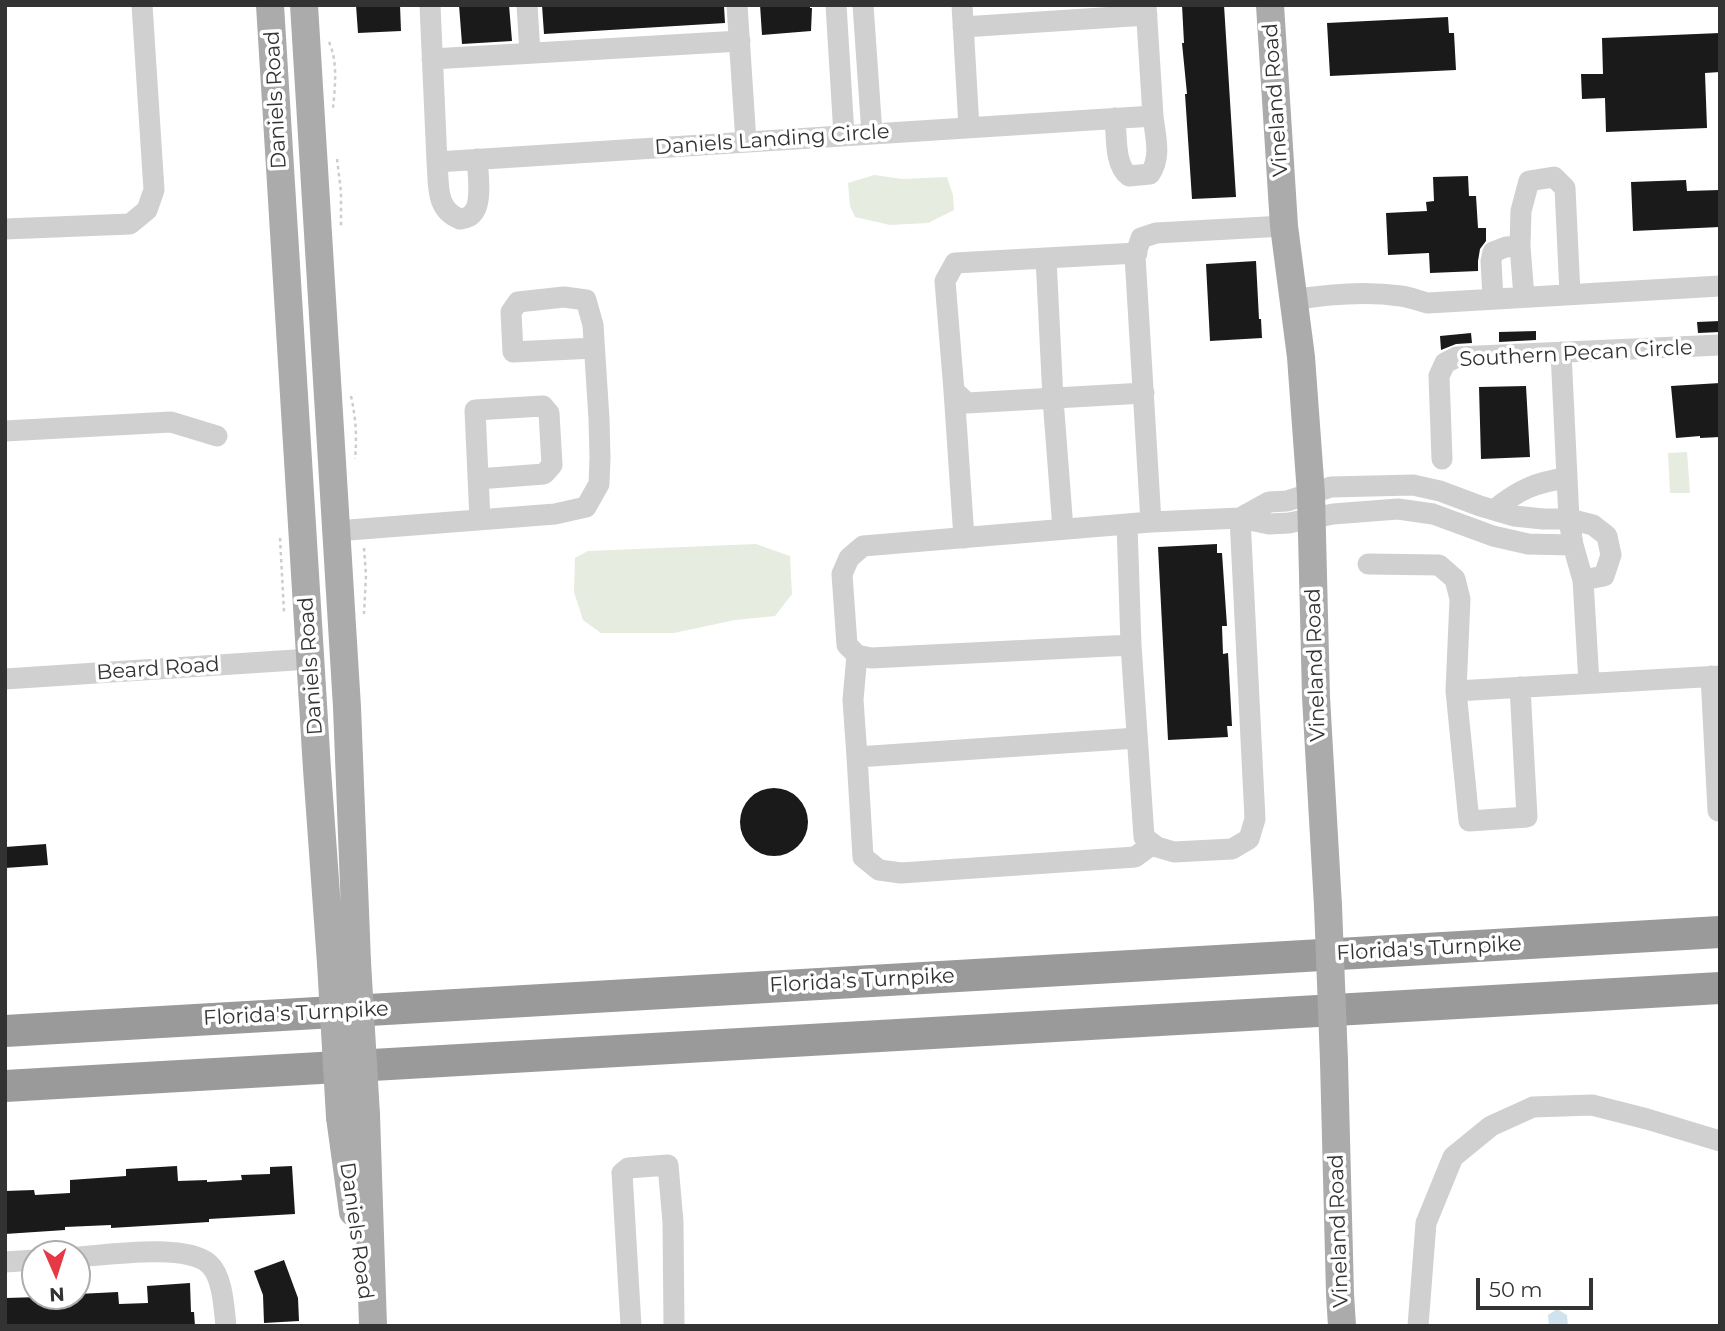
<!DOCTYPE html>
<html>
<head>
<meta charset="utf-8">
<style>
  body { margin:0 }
  #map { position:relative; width:1725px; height:1331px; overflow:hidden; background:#fff; font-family:Montserrat,sans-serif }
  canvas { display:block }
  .frame { position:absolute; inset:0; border:7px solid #333; pointer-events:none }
  .north { position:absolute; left:21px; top:1240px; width:70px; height:70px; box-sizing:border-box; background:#fff; border:2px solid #adadad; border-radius:50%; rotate:177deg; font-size:19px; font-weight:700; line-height:28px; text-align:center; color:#333 }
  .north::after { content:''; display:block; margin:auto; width:24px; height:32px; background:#e63946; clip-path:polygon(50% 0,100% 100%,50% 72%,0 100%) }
  .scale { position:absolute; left:1476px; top:1278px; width:117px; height:32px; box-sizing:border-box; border:4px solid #333; border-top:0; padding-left:9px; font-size:21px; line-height:24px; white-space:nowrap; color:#333; -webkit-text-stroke:5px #fff; paint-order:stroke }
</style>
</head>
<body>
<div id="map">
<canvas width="1725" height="1331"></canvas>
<div class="frame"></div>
<div class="north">N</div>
<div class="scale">50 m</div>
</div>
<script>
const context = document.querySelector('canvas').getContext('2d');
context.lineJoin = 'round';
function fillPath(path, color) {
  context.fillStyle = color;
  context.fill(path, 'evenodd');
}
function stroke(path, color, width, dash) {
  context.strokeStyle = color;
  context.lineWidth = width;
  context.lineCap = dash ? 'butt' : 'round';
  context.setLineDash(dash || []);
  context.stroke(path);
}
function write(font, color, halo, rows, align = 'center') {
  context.font = font + ' Montserrat,sans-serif';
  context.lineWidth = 7;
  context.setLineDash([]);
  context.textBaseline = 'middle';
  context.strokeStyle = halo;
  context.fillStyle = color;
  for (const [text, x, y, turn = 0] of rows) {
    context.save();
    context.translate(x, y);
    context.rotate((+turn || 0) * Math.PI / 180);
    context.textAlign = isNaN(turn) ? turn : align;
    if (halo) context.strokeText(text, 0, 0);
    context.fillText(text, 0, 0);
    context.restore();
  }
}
fillPath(new Path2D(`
  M 874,175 L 903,179 L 947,177 L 953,195 L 954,210 L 928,223 L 890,225 L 855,217 L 850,206 L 848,183 Z
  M 1687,452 L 1690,493 L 1670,493 L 1668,453 Z
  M 756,544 L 790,556 L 792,594 L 775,616 L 735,620 L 674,633 L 601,633 L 583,620 L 574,592 L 575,558 L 588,551 Z`), '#e6ecdf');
fillPath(new Path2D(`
  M 1557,1309 L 1567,1315 L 1568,1326 L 1549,1326 L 1548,1315 Z`), '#cfe2ee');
fillPath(new Path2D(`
  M 356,5 L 400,5 L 401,31 L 358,33 Z
  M 459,5 L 509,5 L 512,41 L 462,44 Z
  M 542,5 L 706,5 L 706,7 L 724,6 L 725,23 L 544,34 Z
  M 760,5 L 810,5 L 810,8 L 812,8 L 811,31 L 762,35 Z
  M 1182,5 L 1224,5 L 1236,197 L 1192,199 L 1185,94 L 1187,94 L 1182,43 L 1184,43 Z
  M 1448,17 L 1449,33 L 1454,33 L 1456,70 L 1330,76 L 1327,23 Z
  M 1720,33 L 1720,72 L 1705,73 L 1707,128 L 1606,132 L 1605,98 L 1582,99 L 1581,74 L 1603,74 L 1602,38 Z
  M 1468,176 L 1469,196 L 1476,196 L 1478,228 L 1486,228 L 1486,241 L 1480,249 L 1478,261 L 1478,271 L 1430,273 L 1429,253 L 1388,255 L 1386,213 L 1427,211 L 1426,202 L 1434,201 L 1433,177 Z
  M 1686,180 L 1687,191 L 1720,190 L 1720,227 L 1633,231 L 1631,182 Z
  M 1256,261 L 1259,319 L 1261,319 L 1262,338 L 1210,341 L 1206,264 Z
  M 1720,321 L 1720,332 L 1698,333 L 1697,322 Z
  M 1536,331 L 1536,340 L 1499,342 L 1499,332 Z
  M 1471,333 L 1472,343 L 1456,344 L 1441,350 L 1440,336 Z
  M 1720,383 L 1720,437 L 1700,438 L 1700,436 L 1676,438 L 1671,386 Z
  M 1526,386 L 1530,457 L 1481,459 L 1479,387 Z
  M 1217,544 L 1217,553 L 1222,553 L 1227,626 L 1222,626 L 1223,654 L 1228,653 L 1232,726 L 1227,726 L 1228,737 L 1168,740 L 1158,547 Z
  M740 822a34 34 0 1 1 68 0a34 34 0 1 1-68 0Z
  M 46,844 L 48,865 L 5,868 L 5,847 Z
  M 177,1166 L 178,1181 L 207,1180 L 207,1182 L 242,1180 L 241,1175 L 270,1174 L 270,1167 L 292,1166 L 295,1214 L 209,1219 L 209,1222 L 111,1228 L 111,1225 L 65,1227 L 65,1230 L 5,1234 L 5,1191 L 34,1190 L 35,1195 L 70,1193 L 70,1180 L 126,1176 L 126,1169 Z
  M 284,1260 L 298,1298 L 299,1321 L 264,1323 L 263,1295 L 254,1271 Z
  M 190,1283 L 191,1312 L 194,1312 L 195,1326 L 5,1326 L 5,1298 L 78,1296 L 78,1294 L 118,1292 L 119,1304 L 148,1303 L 147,1286 Z`), '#1a1a1a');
stroke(new Path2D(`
  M 329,42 C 338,61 335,88 333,108
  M 337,159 L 341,192 L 341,226
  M 351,396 C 356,419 357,436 355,459
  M 280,538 L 284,612
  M 364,548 L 366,575 L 364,614`), '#cdcdcd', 2.5, [3.5, 3.5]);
stroke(new Path2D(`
  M 430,5 L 437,162 L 1153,116 L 1146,5
  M 527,5 L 530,53
  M 737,5 L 746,142
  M 836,5 L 844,135
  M 863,5 L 872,134
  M 962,5 L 969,128
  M 963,27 L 1147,15
  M 432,59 L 740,41
  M 1115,118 C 1117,136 1114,165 1129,176 L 1150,174 C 1162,156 1155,136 1153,116
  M 437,162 C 439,184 435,210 460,219 C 464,218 468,218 471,215 C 483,206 478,173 477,159
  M 5,229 L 130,224 L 147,210 L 154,190 L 142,5
  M 1520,246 L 1521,211 L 1529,181 L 1554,177 L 1565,188 L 1570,294
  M 1137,253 L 955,263 L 945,281 L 954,391 L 967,403 L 1144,393
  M 1046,258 L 1053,399 L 1063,529
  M 1493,299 L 1491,261 L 1493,252 L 1506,247 L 1520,246 L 1524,297
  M 1294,300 C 1329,294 1365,291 1401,296 C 1410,297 1419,301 1428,303 L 1720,286
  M 1561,352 L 1569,519 L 1573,545 L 1583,580 L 1589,683
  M 954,391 L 964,538
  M 5,431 L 171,422 L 217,436
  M 1442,459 L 1439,376 L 1445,363 L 1457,357 L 1720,345
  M 478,479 L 544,474 L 552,465 L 549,413 L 543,406 L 475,410 L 480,520
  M 1494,510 C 1518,490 1536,482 1567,478
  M 1240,518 L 1269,502 L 1287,501 L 1331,487 L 1413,485 L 1440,491 L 1480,506 L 1514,516 L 1543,519 L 1569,519 L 1593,525 L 1607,536 L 1611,555 L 1604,576 L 1583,580
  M 1151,522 L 1135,256 L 1141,238 L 1156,233 L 1284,226
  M 1127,524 L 1131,645 L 1144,837 L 1157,847 L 1174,852 L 1232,849 L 1249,839 L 1255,819 L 1240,518
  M 336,531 L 555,514 L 586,507 L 599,484 L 600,458 L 599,419 L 593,325 L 586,300 L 564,297 L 518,302 L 511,312 L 513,352 L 594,348
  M 1368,564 L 1439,565 L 1455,579 L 1460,599 L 1456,691 L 1469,821 L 1527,817 L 1520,687
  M 1131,645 L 871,658 L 857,655 L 847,645 L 842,574 L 849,558 L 863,546 L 1151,522 L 1240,518 L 1269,524 L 1289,523 L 1333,514 L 1398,509 L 1433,514 L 1493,536 L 1528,544 L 1573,545
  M 1711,676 L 1718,811 L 1720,811
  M 5,679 L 310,659
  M 1456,691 L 1720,676
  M 1137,738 L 857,757 L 863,857 L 879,870 L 901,873 L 1135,857 L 1153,844
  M 857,757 L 853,700 L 857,655
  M 77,1257 C 108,1255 186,1243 209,1264 C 223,1276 224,1309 226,1326
  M 5,1262 L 35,1260
  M 631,1326 L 622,1173 L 628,1168 L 668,1165 L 673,1222 L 674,1326
  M 1418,1326 L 1426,1223 L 1453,1157 L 1491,1126 L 1533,1107 L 1592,1105 L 1647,1119 L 1720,1141`), '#d0d0d0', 21);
stroke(new Path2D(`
  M 270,5 L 317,769 L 331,963
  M 304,5 L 347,707 L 357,962
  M 1270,5 L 1284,226 L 1301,357 L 1311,494 L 1316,697 L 1328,906
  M 1334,1061 L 1340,1294 L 1342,1326
  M 366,1115 L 373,1326
  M 340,1117 L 353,1212`), '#ababab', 28);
stroke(new Path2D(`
  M 5,1031 L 1720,932
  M 5,1086 L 1720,988`), '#9a9a9a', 32);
stroke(new Path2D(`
  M 1328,906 L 1334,1061
  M 357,962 L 366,1115
  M 331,963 L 340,1117`), '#ababab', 28);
write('21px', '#333', '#fff', [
  ["Daniels Road",276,100,-93],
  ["Vineland Road",1276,100,-94],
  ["Daniels Landing Circle",772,140,-4],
  ["Southern Pecan Circle",1576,354,-3],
  ["Vineland Road",1316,665,-92],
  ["Daniels Road",311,666,-94],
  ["Beard Road",158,669,-4],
  ["Florida's Turnpike",1429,949,-3],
  ["Florida's Turnpike",862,981,-3],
  ["Florida's Turnpike",296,1014,-3],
  ["Daniels Road",356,1231,82],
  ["Vineland Road",1339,1231,-92]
]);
</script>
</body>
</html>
